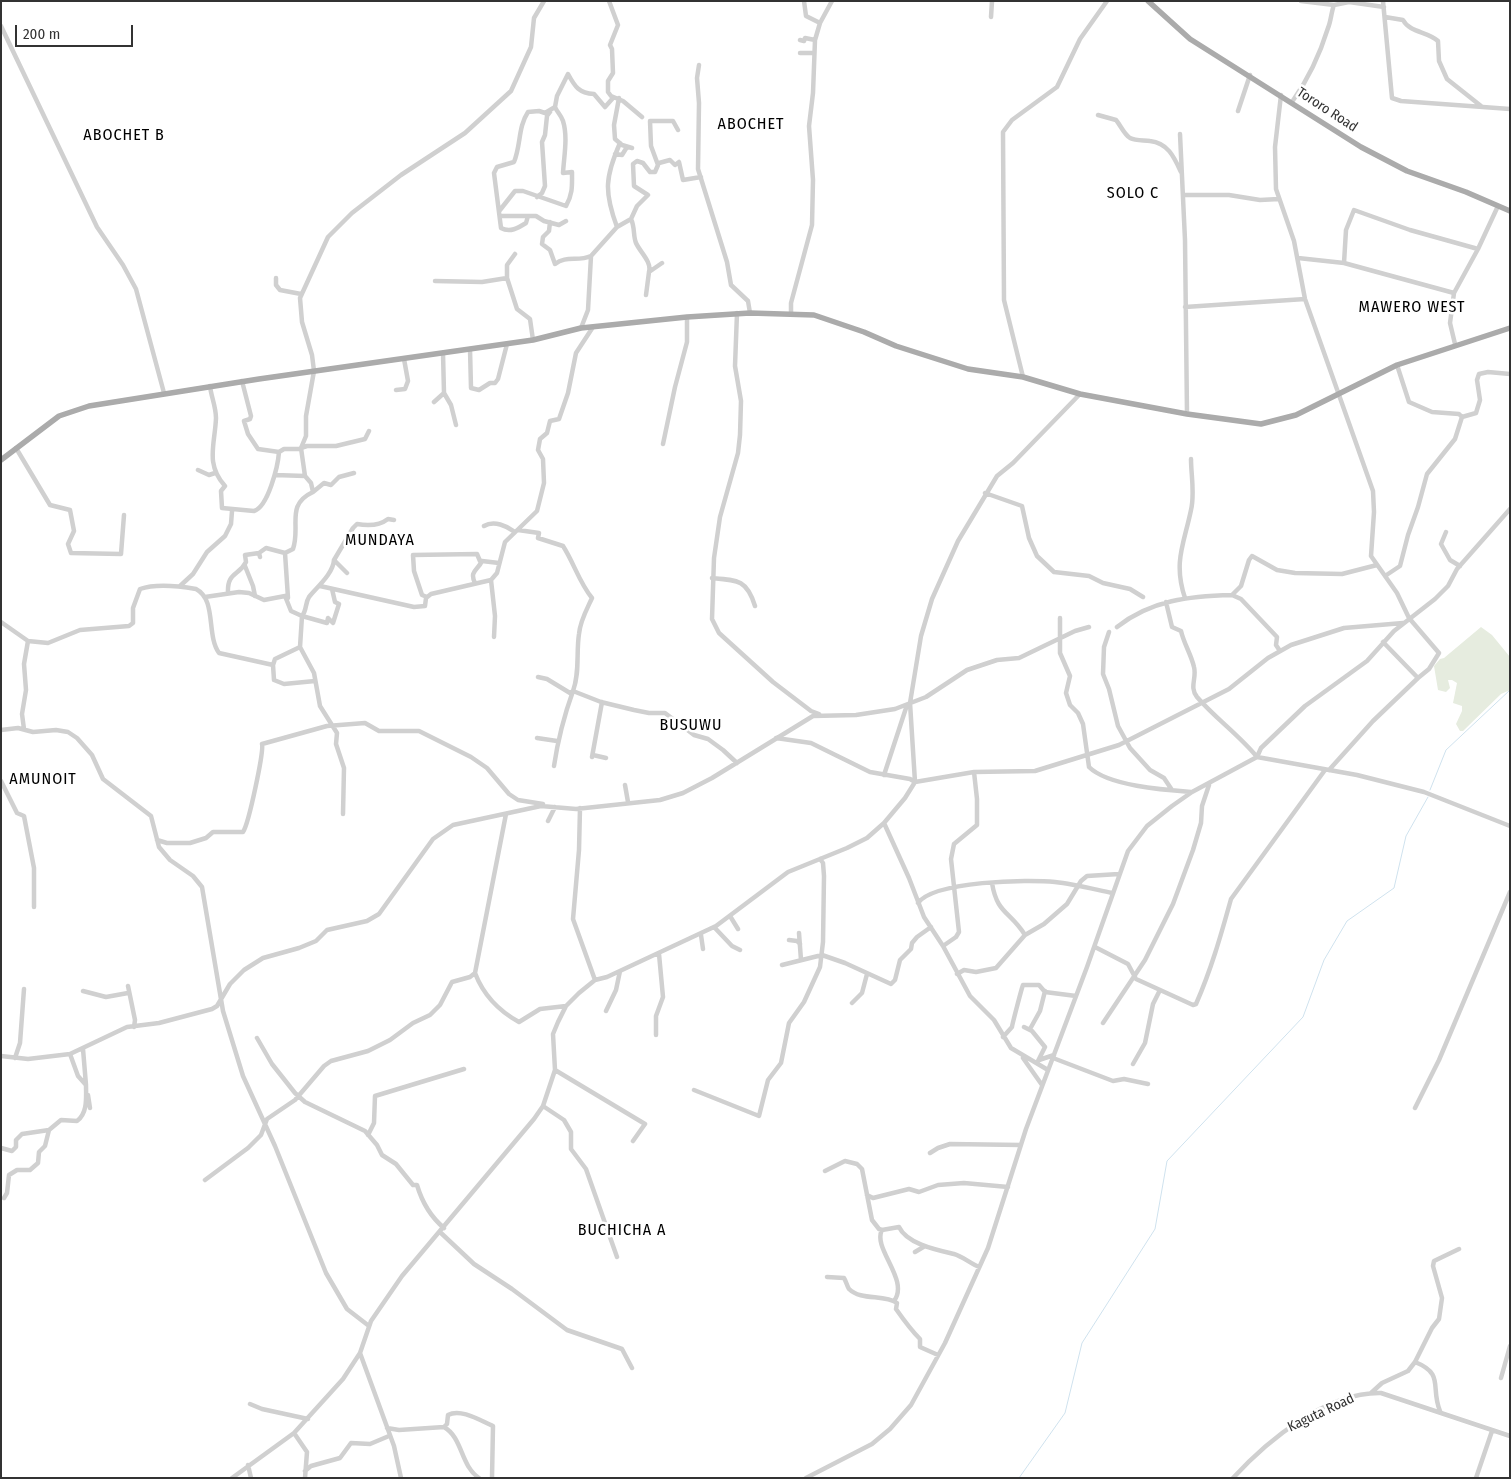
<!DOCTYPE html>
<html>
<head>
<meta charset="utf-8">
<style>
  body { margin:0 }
  #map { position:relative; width:1511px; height:1479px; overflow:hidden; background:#fff; font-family:"Fira Sans Condensed",sans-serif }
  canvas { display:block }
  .frame { position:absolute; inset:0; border:2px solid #333; pointer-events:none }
  .scale { position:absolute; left:15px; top:25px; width:118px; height:22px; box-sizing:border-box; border:2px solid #333; border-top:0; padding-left:6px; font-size:15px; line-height:18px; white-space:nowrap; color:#333; -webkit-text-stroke:4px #fff; paint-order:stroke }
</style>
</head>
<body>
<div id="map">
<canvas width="1511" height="1479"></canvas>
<div class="frame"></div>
<div class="scale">200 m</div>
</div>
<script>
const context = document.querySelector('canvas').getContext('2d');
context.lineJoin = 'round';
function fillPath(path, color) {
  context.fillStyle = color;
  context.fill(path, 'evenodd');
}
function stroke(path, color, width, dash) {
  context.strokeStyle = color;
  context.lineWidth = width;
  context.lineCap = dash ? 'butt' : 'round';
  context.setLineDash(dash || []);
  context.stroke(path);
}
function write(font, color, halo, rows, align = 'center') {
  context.font = font + ' "Fira Sans Condensed",sans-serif';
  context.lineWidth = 5;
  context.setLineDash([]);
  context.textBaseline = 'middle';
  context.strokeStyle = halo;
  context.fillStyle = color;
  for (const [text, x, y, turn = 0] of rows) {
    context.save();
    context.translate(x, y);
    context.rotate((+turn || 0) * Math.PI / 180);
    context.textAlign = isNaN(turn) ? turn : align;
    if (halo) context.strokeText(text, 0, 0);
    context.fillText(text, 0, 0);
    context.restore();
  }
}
fillPath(new Path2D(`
  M 1481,627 L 1492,635 L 1510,657 L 1510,690 L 1501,694 L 1463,731 L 1460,731 L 1456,724 L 1462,711 L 1462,706 L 1453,703 L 1457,683 L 1452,680 L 1448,680 L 1450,688 L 1446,692 L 1438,690 L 1434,666 L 1440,659 L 1444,658 Z`), '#e6ecdf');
stroke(new Path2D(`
  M 1430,790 L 1446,750 L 1510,690
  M 1019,1478 L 1065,1413 L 1082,1343 L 1155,1229 L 1167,1161 L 1303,1017 L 1324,960 L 1347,921 L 1394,888 L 1406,836 L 1428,797`), '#cfe2ee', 1);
stroke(new Path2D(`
  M 609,1 L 618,25 L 610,45 L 612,49 L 613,73 L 608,81 L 608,92 L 611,96 L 623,101 L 642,117
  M 804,1 L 806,16 L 820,23
  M 1301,1 L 1334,5
  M 1383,1 L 1392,98 L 1401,101 L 1510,109
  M 991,17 L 992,1
  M 1385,17 L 1403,20 C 1410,33 1427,31 1438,41 L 1439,61 L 1447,79 L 1481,106
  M 1,26 L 97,227 L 123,265 L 136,289 L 164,393
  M 800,40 L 804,41 L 805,38 L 815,40
  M 800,53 L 813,53
  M 699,65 L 697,78 L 699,103 L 698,169 L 727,262 L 731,285 L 748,301 L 750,313
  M 1281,95 L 1275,147 L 1276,189 L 1294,241 L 1305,299 L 1373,491 L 1374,512 L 1371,556 L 1397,593 L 1409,618 L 1439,653 L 1429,669 L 1418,678
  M 619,98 L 614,125 L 615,139 L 622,145 L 632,148
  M 1292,102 C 1307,81 1320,54 1328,28 C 1331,21 1331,13 1334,5 L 1349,2 L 1384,7
  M 1238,111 L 1250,75
  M 1098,115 L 1116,120 C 1121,126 1124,134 1130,138 C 1136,141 1144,140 1150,141 C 1168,143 1174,157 1181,172
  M 1180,134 L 1185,240 L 1187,414
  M 620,143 C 605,177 604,192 617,227 L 631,219 L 637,206 L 648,195 L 634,186 L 633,164 L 637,161 L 643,163 L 650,172 L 655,172 L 658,165 L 651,146 L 650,121 L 673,121 L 678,130
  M 615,154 L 622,155 L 627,147
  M 659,163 L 670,160 L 675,165 L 679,162 L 683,180 L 701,177
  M 1183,195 L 1229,195 L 1260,200 L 1279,199
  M 537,197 L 542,193 L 545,186 L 542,142 L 545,135 L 547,116 L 550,112
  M 500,210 L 515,191 L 523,191 L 566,206 C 573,194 572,185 572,172 L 563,173 C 564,156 568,137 563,121 C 561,115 557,112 555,107 L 557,96 L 568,74 C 575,87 579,93 594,94 L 605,107 L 613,98
  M 501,216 L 536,216 L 544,221 L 559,225 L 566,221
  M 528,216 L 526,223 C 518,228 510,233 501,228 L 494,173 L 497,167 L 514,162 C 521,145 518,127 528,112 L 539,111 L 545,113 L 555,107
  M 631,219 C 635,227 633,236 636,243 C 640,252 652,262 649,272
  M 550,222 L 549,231 L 543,237 L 542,244 L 550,250 L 555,264 C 566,255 578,262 591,256
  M 515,254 L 507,265 L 507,278 L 517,309 L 530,319 L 533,340
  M 1298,258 L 1344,263 L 1454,293 L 1478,249 L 1498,206
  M 1344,263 L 1346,230 L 1354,210 L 1410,230 L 1478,249
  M 276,278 L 276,285 L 280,290 L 301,294
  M 435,281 L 482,282 L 507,278
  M 1454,293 L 1450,323 L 1455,344
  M 646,295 L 649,272 L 662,263
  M 1185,307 L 1305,299
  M 737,313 L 735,366 L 741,401 L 740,435 L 738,453 L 720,517 L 714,558 L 712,619 L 719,633 L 773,682 L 811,711 L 819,714
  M 791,313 L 791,303 L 812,225 L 813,180 L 809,126 L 813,93 L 815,40 L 820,23 L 832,1
  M 581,328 L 588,310 L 591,256 L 617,227
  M 470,349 L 471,388 L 479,390 L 490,383 L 495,383 L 498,379 L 507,344
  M 443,353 L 444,393 L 451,405 L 456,425
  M 1023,377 L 1004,300 L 1003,132 L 1012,120 L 1057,87 L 1080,39 L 1107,1
  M 242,381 L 251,416 L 250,419 L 244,421 L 248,434 L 258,449 L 279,452 L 284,449 L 301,449
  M 210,386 C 211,396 216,407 216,418 C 215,444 205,464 225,486 L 221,491 L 222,508 L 254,511 C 268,507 278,466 279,452
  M 396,390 L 405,389 L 408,381 L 404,359
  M 434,402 L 444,393
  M 1462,417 L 1476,413 L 1480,400 L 1477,380 L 1479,374 L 1488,372 L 1510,374
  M 663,444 L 675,387 L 687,342 L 687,317
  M 16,448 L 50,505 L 70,510 L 74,531 L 68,544 L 71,553 L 121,554 L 124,515
  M 301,448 L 307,446 L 336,446 L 365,439 L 369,431
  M 198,470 L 209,475 L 215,473
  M 305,476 L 301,448 L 306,436 L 306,416 L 314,371 L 312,355 L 302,322 L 300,298 L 328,237 L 352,213 L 401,175 L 465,133 L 511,91 L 531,47 L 534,18 L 544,1
  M 313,492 L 324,483 L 331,485 L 339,477 L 354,473
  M 985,493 L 1022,506 L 1029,538 L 1037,556 L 1054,572 L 1089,576 L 1103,583 L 1130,589 L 1143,597
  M 484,526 C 494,520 507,526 515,532
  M 518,530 L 539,533 L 538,538 L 563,546 C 574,563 579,582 592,598 C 587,609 580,621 579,634 C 576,653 580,672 573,691 C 564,716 558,739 554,766
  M 1446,532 L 1441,544 L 1450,560 L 1460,566
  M 285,553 L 288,598
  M 260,557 L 259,553 L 266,548 L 285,553 L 293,549 C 301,526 285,505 313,492 L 311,483 L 305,476 L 275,475
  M 334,560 L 347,573
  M 245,566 L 253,586 L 255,596
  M 1385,576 L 1400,566 L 1408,535 L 1418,507 L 1427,474 L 1455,439 L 1462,417 L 1459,414 L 1432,412 L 1409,402 L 1397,365
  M 712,578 C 738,580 747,580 755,606
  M 491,580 L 495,616 L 494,637
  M 475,583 C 469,571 478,570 482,561 L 499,563
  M 180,586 L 193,574 L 207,552 L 225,536 L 231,524 L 232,511
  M 320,586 L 414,607 L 425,606 L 426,598 L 431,594 L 491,580 L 497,573 L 505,542 L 537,511 L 544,483 L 543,459 L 538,450 L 540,439 L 547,433 L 550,421 L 559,419 L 568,393 L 576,353 L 593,327
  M 228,593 C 227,572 239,576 246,562 L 245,555 L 259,553
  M 1232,595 L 1241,599 L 1277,637 L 1276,645 L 1280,651
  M 205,597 L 239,592 L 249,593 L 264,600 L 285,596 L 291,611 L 302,616 L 300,647 L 314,673 L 320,706 L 337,733 L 336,744 L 344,768 L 343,814
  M 427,597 L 422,595 L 414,571 L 413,555 L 477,554 L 480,561
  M 1185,598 C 1173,562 1184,544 1191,510 C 1195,494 1191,475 1191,459
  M 1166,602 L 1172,627 L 1181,631 C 1184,644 1191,654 1194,667 C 1197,678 1189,687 1197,697 C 1215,718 1239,735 1257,757 L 1357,775 L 1424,792 L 1510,826
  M 302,616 C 307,610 305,603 309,597 C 317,587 333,574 334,560 L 353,528 L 357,524 C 368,526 379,526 388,519 L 394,520
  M 302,616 L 327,623 L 328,618 L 333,623 L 339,604 L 335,602 L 332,589
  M 1060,618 L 1060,653 L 1070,676 L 1066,693 L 1070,705 L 1078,713 L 1083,724 L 1089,767 C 1108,786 1165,790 1192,792
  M 1,622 L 28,641 L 48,643 L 80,630 L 129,626 L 133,623 L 133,608 L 140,589 C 157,583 179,586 196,589 C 217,600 206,635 219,653 L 273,665
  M 1117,627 C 1151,600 1190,596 1232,595 L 1241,586 L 1249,560 L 1252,556 L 1277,570 L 1295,573 L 1342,574 L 1377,565
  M 1109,632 L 1104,647 L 1103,674 L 1109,689 L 1118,726 L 1130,748 L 1150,770 L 1164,778 L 1172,790
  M 300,647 L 275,659 L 273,665 L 274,680 L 284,684 L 315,681
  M 538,677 L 547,679 L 570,693 L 573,691 L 601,702 L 634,710 L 649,713 L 665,713 L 694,735 L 708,739 L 723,750 L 737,763
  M 24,729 L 22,714 L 26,690 L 24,664 L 28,641
  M 1,730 L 18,728 L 33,732 L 56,730 L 68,732 L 77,738 L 92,755 L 103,779 L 151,816 L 159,847 L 170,860 L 193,876 L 202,887 L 223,1011 L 243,1076 L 275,1146 L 326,1273 L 347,1309 L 369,1326
  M 537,738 L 557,741
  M 776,738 L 811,743 L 870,772 L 910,779 L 915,782 L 974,772 L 1035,771 L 1119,745 L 1229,689 L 1268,658 L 1291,645 L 1344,628 L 1403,623
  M 593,755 L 606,758
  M 592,757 L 602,702
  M 1329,770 L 1373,721 L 1418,678 L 1383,642
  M 884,775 L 907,705
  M 1,781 L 17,813 L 24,816 L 34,868 L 34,907
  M 625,785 L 628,802
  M 580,808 L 579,850 L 573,919 L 595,980
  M 548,821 L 555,807
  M 884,823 L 909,878 L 924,917 L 943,946 L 970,996 L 994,1020 L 1011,1048 L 1048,1070
  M 157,840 L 167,843 L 190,843 L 206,838 L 213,832 L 243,832 C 249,823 264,751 262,744 L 327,726 L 365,723 L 379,731 L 419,731 L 471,757 L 487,768 L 509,794 L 518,800 L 543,804
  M 992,883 C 997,914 1010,911 1025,935
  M 918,903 C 934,881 1028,879 1055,882 C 1074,884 1093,889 1112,893
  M 730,916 L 738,929
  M 714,927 L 732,946 L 740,950
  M 799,933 L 801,960
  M 701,935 L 703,949
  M 789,940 L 797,941 L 800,944
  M 943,946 L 956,937 L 959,932 L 951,859 L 954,844 L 977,825 L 977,799 L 974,772
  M 1095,947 L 1128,964 L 1136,979 L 1193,1005 L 1196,1004 C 1211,970 1221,935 1231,899 L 1325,770
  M 782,965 L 822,955 L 845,963 L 891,984 L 895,980 L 900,960 L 911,949 L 912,943 L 917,937 L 931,927
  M 475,973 C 483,994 499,1011 519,1022 L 540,1009 L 566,1006
  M 957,974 L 964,970 L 976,972 L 996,968 L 1025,935 L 1044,924 L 1067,904 L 1081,881 L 1087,876 L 1119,874
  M 128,986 L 135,1020 L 134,1027
  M 83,991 L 106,997 L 128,993
  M 852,1003 L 862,993 L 867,974
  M 606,1011 L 616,990 L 620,971
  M 1103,1023 L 1145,960 L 1173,904 L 1193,850 L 1201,823 L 1202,806 L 1209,785
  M 1024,1027 L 1032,1031 L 1045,1047 L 1038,1061
  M 1030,1029 L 1040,1011 L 1045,991
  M 656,1035 L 656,1016 L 663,997 L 659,954
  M 1003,1037 L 1012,1027 C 1012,1025 1022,987 1023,985 L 1039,985 L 1045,992 L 1076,996
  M 257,1038 L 272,1064 L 295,1093 L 305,1102 L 365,1131 L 377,1145 L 382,1155 L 396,1164 L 413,1185 L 417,1185 C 422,1202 431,1217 444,1228
  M 83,1049 L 86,1085
  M 1,1056 L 28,1059 L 70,1054 L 127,1027 L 159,1023 L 212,1009 L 217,1006 L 230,984 L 244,970 L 263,958 L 299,948 L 316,941 L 327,930 L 367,921 L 379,914 L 433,839 L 453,825 L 541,806 L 576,809 L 660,800 L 683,793 L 712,778 L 813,716 L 856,715 L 895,709 L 926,697 L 967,670 L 997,660 L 1019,658 L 1075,631 L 1089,627
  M 15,1058 L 20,1043 L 24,989
  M 1023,1058 L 1042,1085
  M 1053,1058 L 1113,1081 L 1124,1079 L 1148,1084
  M 1039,1060 L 1054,1055
  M 1133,1064 L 1145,1043 L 1153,1004 L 1160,990
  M 555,1070 L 645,1124 L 633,1141
  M 694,1090 L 759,1116 L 768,1080 L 781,1063 L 789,1023 L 804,1002 L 820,967 L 823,942 L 824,876 L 823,863 L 820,859
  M 88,1095 L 90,1108
  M 543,1106 L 564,1120 L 571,1132 L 571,1149 L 586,1169 L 617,1257
  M 1415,1108 L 1439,1060 L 1510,892
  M 368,1135 L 374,1123 L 375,1096 L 464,1069
  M 1,1148 L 12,1151 L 16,1147 L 16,1140 L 22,1134 L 49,1130
  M 930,1153 L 938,1148 L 950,1144 L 1021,1145
  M 825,1171 L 845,1161 L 857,1164 L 862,1169 L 872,1220 L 879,1229 L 882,1230
  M 205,1180 L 248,1148 L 261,1135 L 267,1119 L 295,1100 L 324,1066 L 331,1061 L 368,1051 L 390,1040 L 413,1023 L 430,1015 L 440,1005 L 452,982 L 470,977 L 475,973 L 506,814
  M 867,1195 L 873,1198 L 909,1189 L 919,1192 L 938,1185 L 964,1183 L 1008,1187
  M 4,1198 L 7,1193 L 9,1175 L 17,1170 L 30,1170 L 38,1163 L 39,1152 L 45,1146 L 49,1130 L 61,1120 L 77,1121 C 88,1113 86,1097 86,1085 L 78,1076 L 70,1054
  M 441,1233 L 474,1264 L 512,1289 L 567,1330 L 622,1349 L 632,1368
  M 915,1252 L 925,1246
  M 827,1277 L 844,1278 C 846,1281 847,1286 849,1289 C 861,1301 884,1294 897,1303 L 896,1309 C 903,1319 911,1330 920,1339 L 920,1347 L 938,1355
  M 894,1301 C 910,1280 872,1248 882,1230 L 899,1227 C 907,1244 937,1250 954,1254 C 962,1256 971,1264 979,1267
  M 1415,1362 C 1445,1374 1430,1387 1440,1411
  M 1501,1378 L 1510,1346
  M 1371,1393 L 1382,1383 L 1408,1371 L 1415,1362 L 1432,1328 L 1439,1319 L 1442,1298 L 1433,1266 L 1434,1261 L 1459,1249
  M 250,1404 L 262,1409 L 308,1419
  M 444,1427 C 463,1438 460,1465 479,1478
  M 387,1428 L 399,1430 L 444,1427 L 447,1424 L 448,1415 C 461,1408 481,1421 493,1426 L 492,1478
  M 294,1433 L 307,1452 L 305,1478
  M 248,1465 L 251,1478
  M 305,1471 L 311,1466 L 340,1458 L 351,1443 L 370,1444 L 389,1436
  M 232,1478 L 294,1433 L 343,1379 L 360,1353
  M 401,1478 L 394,1446 L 360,1353 L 371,1321 L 402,1276 L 534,1119 L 543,1106 L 555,1070 L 553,1034 L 558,1022 L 566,1006 L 579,993 L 595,980 L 607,977 L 716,926 L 788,872 L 847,848 L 867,838 L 884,823 L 905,798 L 915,782 L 910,703 L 921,636 L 932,599 L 958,541 L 997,476 L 1013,463 L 1080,394
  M 806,1478 L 872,1444 L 890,1429 L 911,1405 L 945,1343 L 988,1248 L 1026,1129 L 1087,967 L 1128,851 L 1147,826 L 1172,806 L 1192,792 L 1257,757 L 1261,748 L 1305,706 L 1367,661 L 1394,631 L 1435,599 L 1448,586 L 1457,569 L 1510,509
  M 1233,1478 C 1268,1440 1326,1392 1381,1393 L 1510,1436
  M 1476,1478 L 1492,1431`), '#d0d0d0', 4.5);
stroke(new Path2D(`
  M 1148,1 L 1190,39 L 1361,147 L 1407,171 L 1466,192 L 1510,211
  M 1,460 L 59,416 L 89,406 L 259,379 L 533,340 L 581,328 L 687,317 L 750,313 L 814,315 L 864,332 L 896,346 L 968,369 L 1023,377 L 1080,394 L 1187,414 L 1261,424 L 1296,415 L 1397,365 L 1510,328`), '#ababab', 5.5);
write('14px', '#333', '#fff', [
  ["Tororo Road",1327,110,33],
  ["Kaguta Road",1321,1413,-25]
]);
context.letterSpacing = '1px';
write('16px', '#000', '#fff', [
  ["ABOCHET",751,125],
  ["ABOCHET B",124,136],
  ["SOLO C",1133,194],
  ["MAWERO WEST",1412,308],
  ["MUNDAYA",380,541],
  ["BUSUWU",691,726],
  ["AMUNOIT",43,780],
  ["BUCHICHA A",622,1231]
]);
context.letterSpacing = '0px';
</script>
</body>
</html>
